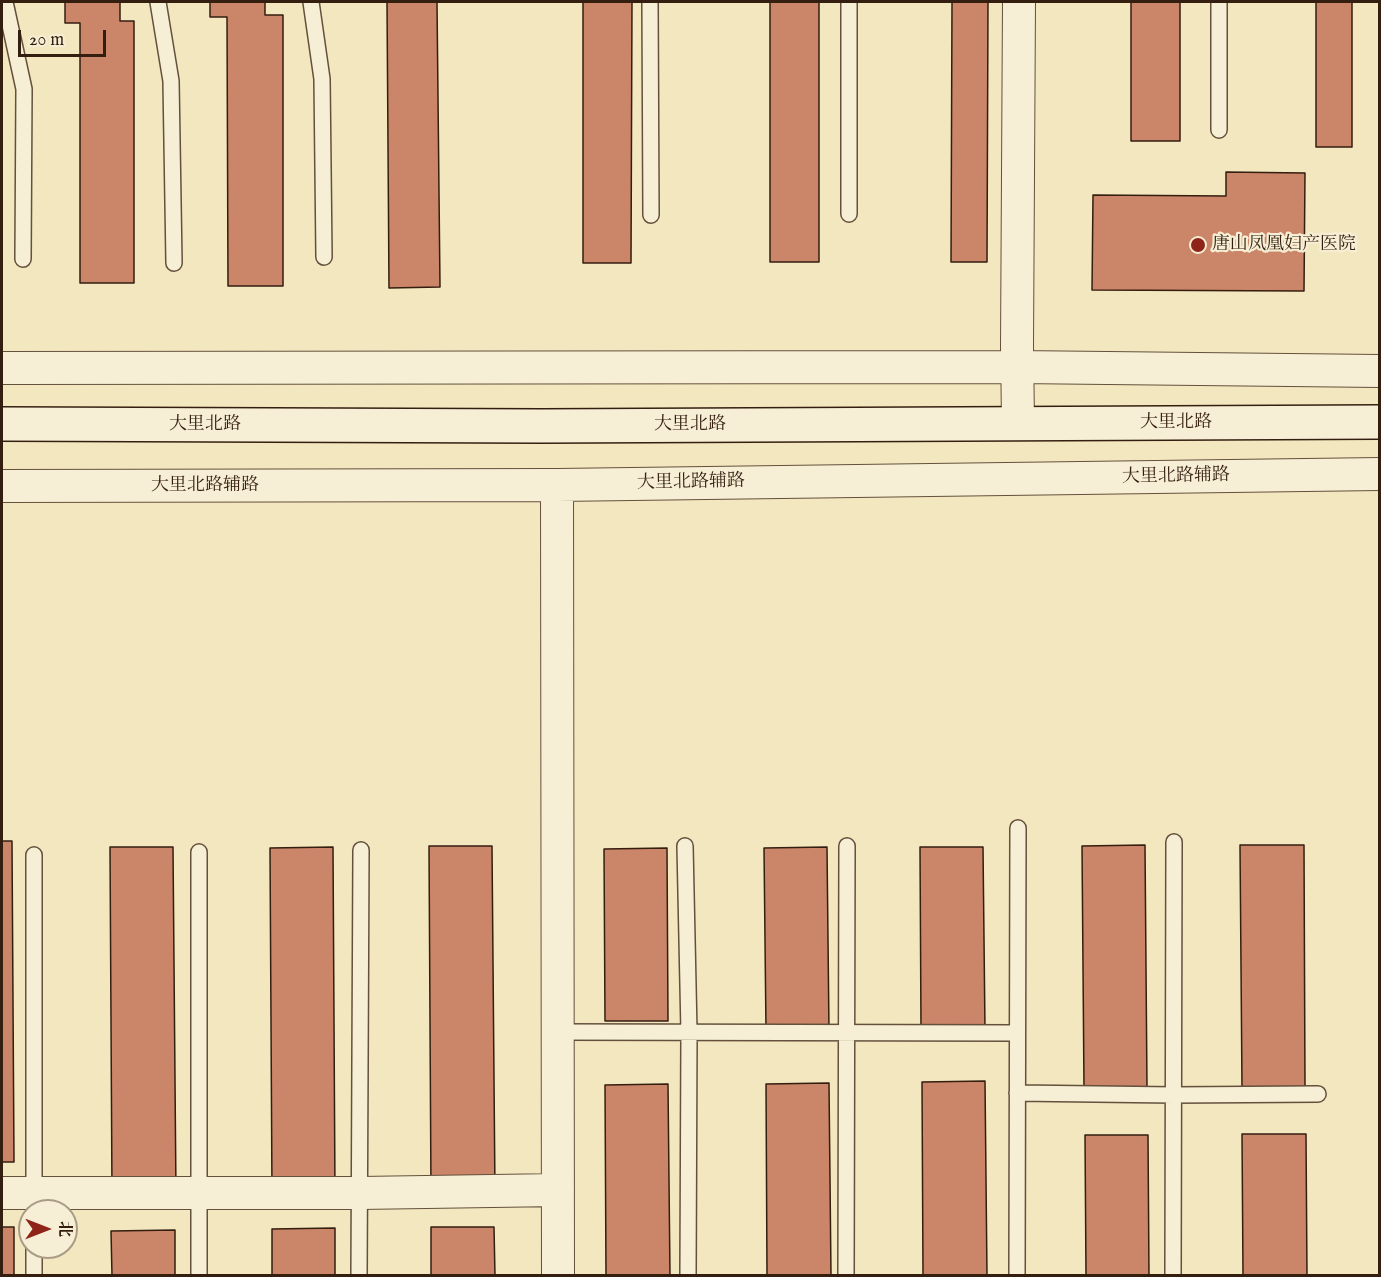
<!DOCTYPE html>
<html>
<head>
<meta charset="utf-8">
<style>
  body { margin:0 }
  #map { position:relative; width:1381px; height:1277px; overflow:hidden; background:#f3e7bf; font-family:"IM FELL English","Noto Serif SC",serif }
  canvas { display:block }
  .frame { position:absolute; inset:0; border:3px solid #341e10; pointer-events:none }
  .north { position:absolute; left:18px; top:1199px; width:60px; height:60px; box-sizing:border-box; background:#f7efd5; border:2px solid #a99b86; border-radius:50%; rotate:90deg; font-size:16px; font-weight:700; line-height:24px; text-align:center; color:#341e10 }
  .north::after { content:''; display:block; margin:auto; width:21px; height:27px; background:#8f2418; clip-path:polygon(50% 0,100% 100%,50% 72%,0 100%) }
  .scale { position:absolute; left:18px; top:30px; width:88px; height:27px; box-sizing:border-box; border:3px solid #341e10; border-top:0; padding-left:8px; font-size:18px; line-height:21px; white-space:nowrap; color:#341e10; -webkit-text-stroke:4px #f7efd5; paint-order:stroke }
</style>
</head>
<body>
<div id="map">
<canvas width="1381" height="1277"></canvas>
<div class="frame"></div>
<div class="north">北</div>
<div class="scale">20 m</div>
</div>
<script>
const context = document.querySelector('canvas').getContext('2d');
context.lineJoin = 'round';
function fillPath(path, color) {
  context.fillStyle = color;
  context.fill(path, 'evenodd');
}
function stroke(path, color, width, dash) {
  context.strokeStyle = color;
  context.lineWidth = width;
  context.lineCap = dash ? 'butt' : 'round';
  context.setLineDash(dash || []);
  context.stroke(path);
}
function write(font, color, halo, rows, align = 'center') {
  context.font = font + ' "IM FELL English","Noto Serif SC",serif';
  context.lineWidth = 4.5;
  context.setLineDash([]);
  context.textBaseline = 'middle';
  context.strokeStyle = halo;
  context.fillStyle = color;
  for (const [text, x, y, turn = 0] of rows) {
    context.save();
    context.translate(x, y);
    context.rotate((+turn || 0) * Math.PI / 180);
    context.textAlign = isNaN(turn) ? turn : align;
    if (halo) context.strokeText(text, 0, 0);
    context.fillText(text, 0, 0);
    context.restore();
  }
}
const building = new Path2D(`
  M 65,2 L 120,2 L 120,21 L 134,21 L 134,283 L 80,283 L 80,23 L 65,23 Z
  M 210,2 L 265,2 L 265,15 L 283,15 L 283,286 L 228,286 L 227,17 L 210,17 Z
  M 387,2 L 437,2 L 440,287 L 389,288 Z
  M 583,2 L 632,2 L 631,263 L 583,263 Z
  M 770,2 L 819,2 L 819,262 L 770,262 Z
  M 952,2 L 988,2 L 987,262 L 951,262 Z
  M 1131,2 L 1180,2 L 1180,141 L 1131,141 Z
  M 1316,2 L 1352,2 L 1352,147 L 1316,147 Z
  M 1226,172 L 1305,173 L 1304,291 L 1092,290 L 1093,195 L 1226,196 Z
  M 2,841 L 12,841 L 14,1162 L 2,1162 Z
  M 1145,845 L 1147,1088 L 1084,1089 L 1082,846 Z
  M 1240,845 L 1304,845 L 1305,1088 L 1242,1088 Z
  M 429,846 L 492,846 L 495,1194 L 431,1194 Z
  M 110,847 L 173,847 L 176,1195 L 112,1195 Z
  M 333,847 L 335,1195 L 272,1195 L 270,848 Z
  M 827,847 L 829,1031 L 766,1031 L 764,848 Z
  M 920,847 L 983,847 L 985,1030 L 921,1030 Z
  M 667,848 L 668,1021 L 605,1021 L 604,849 Z
  M 985,1081 L 987,1276 L 923,1276 L 922,1082 Z
  M 829,1083 L 831,1276 L 767,1276 L 766,1084 Z
  M 668,1084 L 670,1276 L 606,1276 L 605,1085 Z
  M 1242,1134 L 1306,1134 L 1307,1276 L 1243,1276 Z
  M 1085,1135 L 1148,1135 L 1149,1276 L 1086,1276 Z
  M 2,1227 L 14,1227 L 14,1276 L 2,1276 Z
  M 431,1227 L 494,1227 L 495,1276 L 431,1276 Z
  M 335,1228 L 335,1276 L 272,1276 L 272,1229 Z
  M 175,1230 L 175,1276 L 112,1276 L 111,1231 Z`);
fillPath(building, '#cb8568');
stroke(building, '#341e10', 1.5);
const service = new Path2D(`
  M 5,2 L 24,89 L 23,259
  M 158,2 L 171,81 L 174,263
  M 311,2 L 322,79 L 324,257
  M 650,2 L 651,215
  M 849,2 L 849,214
  M 1219,2 L 1219,130
  M 685,846 L 689,1032 L 688,1276
  M 199,852 L 199,1276
  M 558,1032 L 1017,1033
  M 1017,1093 L 1174,1095 L 1318,1094
  M 34,1211 L 34,855
  M 34,1276 L 34,1247
  M 359,1276 L 361,850
  M 846,1276 L 847,846
  M 1017,1276 L 1018,828
  M 1173,1276 L 1174,842`);
const minor = new Path2D(`
  M 2,368 L 1017,367 L 1380,371
  M 1018,423 L 1017,346 L 1019,2
  M 557,485 L 558,1276
  M 2,486 L 557,485 L 1380,474
  M 2,1193 L 360,1193 L 558,1190`);
const secondary = new Path2D(`
  M 2,424 L 542,426 L 1380,422`);
stroke(service, '#64503c', 18);
stroke(minor, '#64503c', 34);
stroke(secondary, '#341e10', 36);
stroke(service, '#f7efd5', 15);
stroke(minor, '#f7efd5', 32);
stroke(secondary, '#f7efd5', 33);
for (const [x, y, r, color] of [
  [1198,245,8,"#8f2418"]
]) {
  const dot = new Path2D();
  dot.arc(x, y, r, 0, 2 * Math.PI);
  context.fillStyle = color;
  context.fill(dot);
  stroke(dot, '#f7efd5', 2);
}
write('18px', '#341e10', '#f7efd5', [
  ["唐山凤凰妇产医院",1212,245]
], 'left');
write('18px', '#341e10', '#f7efd5', [
  ["大里北路",1176,423],
  ["大里北路",205,425],
  ["大里北路",690,425],
  ["大里北路辅路",1176,477,-1],
  ["大里北路辅路",691,483,-1],
  ["大里北路辅路",205,486]
]);
</script>
</body>
</html>
